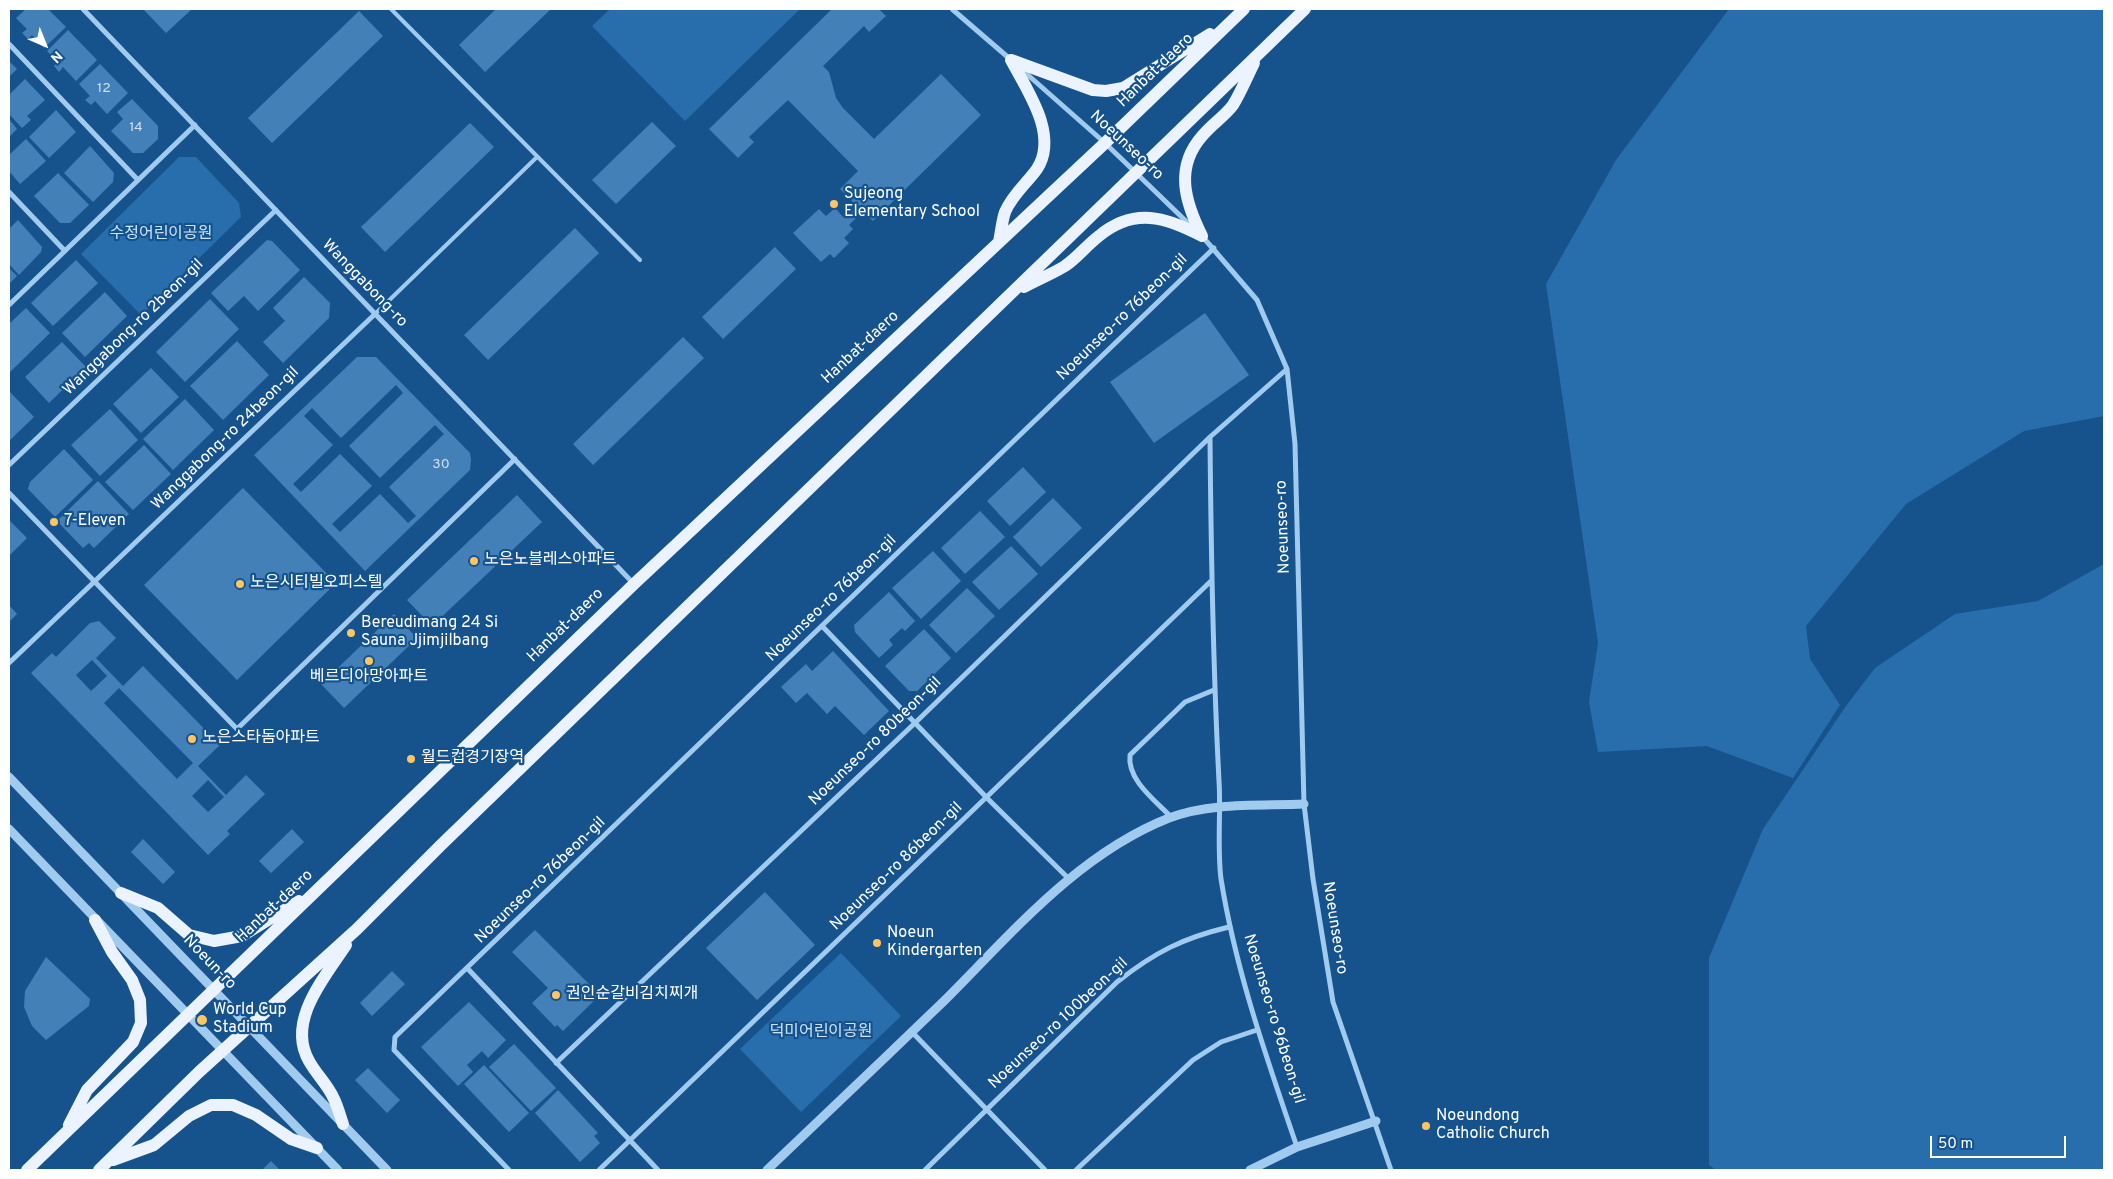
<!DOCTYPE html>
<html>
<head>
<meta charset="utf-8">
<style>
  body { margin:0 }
  #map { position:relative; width:2113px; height:1179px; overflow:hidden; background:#16538d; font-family:Overpass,sans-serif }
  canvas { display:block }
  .frame { position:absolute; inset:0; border:10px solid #fff; pointer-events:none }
  .north { position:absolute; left:20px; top:20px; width:50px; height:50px; -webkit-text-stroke:4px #16538d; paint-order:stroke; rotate:136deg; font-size:14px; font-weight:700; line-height:20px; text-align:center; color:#fff }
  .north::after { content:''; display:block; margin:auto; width:18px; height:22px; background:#fff; clip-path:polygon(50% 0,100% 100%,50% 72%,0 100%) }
  .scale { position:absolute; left:1930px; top:1136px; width:136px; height:22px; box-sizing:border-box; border:2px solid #fff; border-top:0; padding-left:6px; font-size:15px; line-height:18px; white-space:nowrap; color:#fff; -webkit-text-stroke:4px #16538d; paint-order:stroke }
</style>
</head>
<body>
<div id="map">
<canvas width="2113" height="1179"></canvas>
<div class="frame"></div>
<div class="north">N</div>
<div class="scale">50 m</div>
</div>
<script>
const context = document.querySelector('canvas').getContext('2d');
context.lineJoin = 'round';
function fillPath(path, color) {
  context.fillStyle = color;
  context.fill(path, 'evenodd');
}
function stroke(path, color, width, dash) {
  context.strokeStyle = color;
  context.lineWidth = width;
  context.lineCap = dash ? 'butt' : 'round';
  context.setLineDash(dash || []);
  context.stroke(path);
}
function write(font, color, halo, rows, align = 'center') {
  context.font = font + ' Overpass,"Noto Sans KR",sans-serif';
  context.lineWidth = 4.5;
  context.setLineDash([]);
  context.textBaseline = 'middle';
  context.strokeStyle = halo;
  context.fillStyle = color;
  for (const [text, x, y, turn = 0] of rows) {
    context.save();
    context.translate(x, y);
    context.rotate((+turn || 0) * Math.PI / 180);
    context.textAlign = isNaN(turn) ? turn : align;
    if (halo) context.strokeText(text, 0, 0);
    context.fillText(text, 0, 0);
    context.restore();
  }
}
fillPath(new Path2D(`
  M 610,9 L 800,9 L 685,121 L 592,26 Z
  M 1729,9 L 2104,9 L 2104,416 L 2024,431 L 1906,504 L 1806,626 L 1810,659 L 1840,705 L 1793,778 L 1707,746 L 1598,752 L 1589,702 L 1598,643 L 1546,284 L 1616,160 Z
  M 179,157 L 196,157 L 239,203 L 241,217 L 141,315 L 81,254 Z
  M 2104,564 L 2104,1170 L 1716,1170 L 1709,1165 L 1709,958 L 1763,829 L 1846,706 L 1875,668 L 1955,614 L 2038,601 Z
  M 841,953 L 901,1016 L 801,1112 L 740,1049 Z`), '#296eac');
fillPath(new Path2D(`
  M 26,9 L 48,9 L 66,27 L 44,48 L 32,35 L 28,39 L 22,33 L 27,29 L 16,18 Z
  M 143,9 L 192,9 L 166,33 Z
  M 496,9 L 551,9 L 485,72 L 459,45 Z
  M 832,9 L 879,9 L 886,16 L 869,32 L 864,26 L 823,66 L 829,72 L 836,98 L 843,108 L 874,139 L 941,74 L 981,115 L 873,221 L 863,211 L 849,225 L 853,229 L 844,238 L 849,243 L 834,258 L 830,254 L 821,262 L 793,233 L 819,209 L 826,216 L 835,208 L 844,218 L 857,206 L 840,189 L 858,171 L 788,100 L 749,137 L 754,142 L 738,158 L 709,129 Z
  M 359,11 L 383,36 L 272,143 L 248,118 Z
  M 68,30 L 97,60 L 76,81 L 63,67 L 59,72 L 54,66 L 58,62 L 47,51 Z
  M 9,61 L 17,69 L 9,77 Z
  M 100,64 L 128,93 L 107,114 L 95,101 L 91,105 L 85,100 L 90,96 L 79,84 Z
  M 25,79 L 45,100 L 27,116 L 31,120 L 22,128 L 9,114 L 9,95 Z
  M 132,99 L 158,126 L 158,139 L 143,153 L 133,153 L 111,131 L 123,119 L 117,112 Z
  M 56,110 L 76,132 L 49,158 L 29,137 Z
  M 9,119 L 17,129 L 9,137 Z
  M 652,122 L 676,146 L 616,204 L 592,180 Z
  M 470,123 L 494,147 L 385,252 L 361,227 Z
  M 26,139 L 46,161 L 20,184 L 9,171 L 9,155 Z
  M 90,146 L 114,173 L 113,182 L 93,202 L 64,173 Z
  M 58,173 L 89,205 L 70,223 L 60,223 L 34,196 Z
  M 18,220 L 42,247 L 41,252 L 19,275 L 9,264 L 9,229 Z
  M 575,228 L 599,253 L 488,360 L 464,335 Z
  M 267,240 L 272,241 L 300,270 L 258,311 L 244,296 L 228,311 L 211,293 Z
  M 775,247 L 796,269 L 723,339 L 702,317 Z
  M 76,260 L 98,283 L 53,326 L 31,303 Z
  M 9,268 L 17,276 L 9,284 Z
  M 304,277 L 330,303 L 329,318 L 283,363 L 263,342 L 285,321 L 273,308 Z
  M 105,292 L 127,316 L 85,357 L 62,333 Z
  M 210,299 L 239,329 L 185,382 L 156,352 Z
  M 26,308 L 50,333 L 9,373 L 9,324 Z
  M 1205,313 L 1249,375 L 1154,443 L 1110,382 Z
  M 683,337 L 704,358 L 593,465 L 573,444 Z
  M 237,341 L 269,375 L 223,420 L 190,386 Z
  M 62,342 L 86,367 L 49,403 L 25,377 Z
  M 357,357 L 376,357 L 470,453 L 471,460 L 470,470 L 365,571 L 254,455 ZM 396,385 L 403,393 L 349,446 L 380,478 L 435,425 L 444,434 L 389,487 L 416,516 L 408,523 L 380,494 L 340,532 L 332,524 L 372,486 L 340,454 L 301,492 L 293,484 L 333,445 L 304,416 L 312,408 L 341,438 Z
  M 151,368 L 179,397 L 141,433 L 113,404 Z
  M 9,391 L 34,417 L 9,441 Z
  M 185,399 L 214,430 L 173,470 L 143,439 Z
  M 110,409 L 138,440 L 100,476 L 71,445 Z
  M 144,445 L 171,474 L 133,510 L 105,482 Z
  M 64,449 L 93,480 L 55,517 L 28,489 L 30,482 Z
  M 1023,467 L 1046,492 L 1010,526 L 987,501 Z
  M 98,481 L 129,514 L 94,548 L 89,543 L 83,548 L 57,521 Z
  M 243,488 L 336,583 L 237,680 L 144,585 Z
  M 517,495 L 542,522 L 432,626 L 407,600 Z
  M 1053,498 L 1082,528 L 1041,567 L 1013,537 Z
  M 980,511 L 1005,537 L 965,574 L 941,548 Z
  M 9,520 L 27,538 L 9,556 Z
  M 1011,546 L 1038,574 L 999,610 L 972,582 Z
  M 933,551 L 961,581 L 921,619 L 892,588 Z
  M 967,588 L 995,616 L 956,653 L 929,625 Z
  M 889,592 L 915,621 L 905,631 L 902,628 L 889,640 L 893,645 L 879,658 L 855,632 L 854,625 Z
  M 9,605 L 17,614 L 9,622 Z
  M 394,614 L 417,638 L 344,708 L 321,684 Z
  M 99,621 L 116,638 L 96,658 L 123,686 L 143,666 L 220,745 L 198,766 L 226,795 L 246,775 L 265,794 L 227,831 L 230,834 L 208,855 L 31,673 L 52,653 L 56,657 L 90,623 ZM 92,660 L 107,676 L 91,691 L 76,675 ZM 119,688 L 193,763 L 177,779 L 104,703 ZM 208,780 L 224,797 L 208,812 L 192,796 Z
  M 924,629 L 951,658 L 917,691 L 909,691 L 885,666 Z
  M 833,651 L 889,711 L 864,735 L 835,706 L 827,714 L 807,693 L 796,703 L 781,687 L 806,664 L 812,671 Z
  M 292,829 L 304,842 L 271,873 L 259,861 Z
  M 143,839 L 175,872 L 163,884 L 131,852 Z
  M 765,892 L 815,945 L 757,1000 L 706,948 Z
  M 535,930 L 600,995 L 563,1031 L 557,1025 L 555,1027 L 532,1003 L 548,988 L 512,952 Z
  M 46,957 L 90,999 L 89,1006 L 46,1040 L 32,1026 L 24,1007 L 25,991 Z
  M 392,971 L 405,984 L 372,1016 L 360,1003 Z
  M 469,1002 L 506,1040 L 488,1058 L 482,1051 L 467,1065 L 473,1072 L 458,1086 L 421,1047 Z
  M 514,1044 L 556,1088 L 531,1111 L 489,1067 Z
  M 484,1065 L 529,1113 L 509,1132 L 464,1084 Z
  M 368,1068 L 400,1100 L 387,1113 L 355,1080 Z
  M 558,1090 L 598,1133 L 594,1136 L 600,1143 L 580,1162 L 535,1113 Z
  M 271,1161 L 280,1170 L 262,1170 Z`), '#4480b8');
stroke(new Path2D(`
  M 391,9 L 640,260
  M 375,314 L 537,157`), '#a1caef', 4);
stroke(new Path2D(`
  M 83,9 L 634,584
  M 952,9 L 1010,59
  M 9,44 L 138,180
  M 1020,68 L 1105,143 L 1192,227
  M 9,192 L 65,251
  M 1202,236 L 1257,300 L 1287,369 L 1295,444 L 1304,804 L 1313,879 L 1333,1002 L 1391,1170
  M 9,305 L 195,125
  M 1210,437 C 1211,552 1213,666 1219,781 C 1221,812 1217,848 1221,879 C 1236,972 1267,1059 1297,1147
  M 9,465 L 276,210
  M 9,493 L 237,729 L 515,459
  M 822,626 L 987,798 L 1068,878
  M 9,663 L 375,314
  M 1171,817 C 1155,800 1127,780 1130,755 L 1185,702 L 1214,690
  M 468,969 L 658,1170
  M 912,1032 L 1045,1170
  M 556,1063 L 916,722 L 1210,437 L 1287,369
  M 509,1170 L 394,1050 L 395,1037 L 1214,248
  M 599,1170 L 1211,581
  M 925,1170 L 1117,982 C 1155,952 1183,938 1229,927
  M 1076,1170 L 1193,1060 L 1221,1042 L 1257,1030`), '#a1caef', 5);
stroke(new Path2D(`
  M 9,777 L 387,1170
  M 9,829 L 338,1170
  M 767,1170 C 826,1114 886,1057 945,1000 C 1013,932 1078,854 1169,818 C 1211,802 1261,806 1304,804
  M 1250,1170 L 1297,1147 L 1376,1121`), '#a1caef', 9);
stroke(new Path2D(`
  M 1011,60 L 1093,90 L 1106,91 L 1123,88 L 1210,34
  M 1202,236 C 1185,202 1174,167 1203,135 C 1212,124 1225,116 1233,105 C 1241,92 1247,77 1254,63
  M 999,242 C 1001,232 1002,221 1005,212 C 1012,195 1027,183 1037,169 C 1059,135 1027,90 1011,60
  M 1024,287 C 1037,280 1052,274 1065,266 C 1077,258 1087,245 1099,236 C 1134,207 1166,217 1202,236
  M 121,893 L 158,908 L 189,935 L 214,941 L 242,936 L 299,901
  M 343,1124 C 340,1116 338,1107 334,1099 C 328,1085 316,1074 309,1061 C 286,1021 325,977 346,945
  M 69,1125 L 87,1090 L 133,1042 L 141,1023 L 140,1000 L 132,980 L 112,952 L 95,920
  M 113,1160 L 154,1145 L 189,1116 L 211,1105 L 233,1105 L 256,1115 L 291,1139 L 317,1148
  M 27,1170 L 634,584 L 1105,143 L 1244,9
  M 99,1170 L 199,1072 L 357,929 L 440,846 L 1305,9`), '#eaf3ff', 12);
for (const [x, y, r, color] of [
  [834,204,5,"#ffc560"],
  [54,522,5,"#ffc560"],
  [474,561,5,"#ffc560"],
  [240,584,5,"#ffc560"],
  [351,633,5,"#ffc560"],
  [369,661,5,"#ffc560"],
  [192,739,5,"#ffc560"],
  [411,759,5,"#ffc560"],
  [877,943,5,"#ffc560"],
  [556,995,5,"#ffc560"],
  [202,1020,6,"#ffc560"],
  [1426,1126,5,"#ffc560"]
]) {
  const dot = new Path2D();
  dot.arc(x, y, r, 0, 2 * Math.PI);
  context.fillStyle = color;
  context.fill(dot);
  stroke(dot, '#16538d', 2);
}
write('14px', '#d0dfed', null, [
  ["12",104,89],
  ["14",136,128],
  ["30",441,465]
]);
write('16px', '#fff', '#16538d', [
  ["Hanbat-daero",1156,71,-44],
  ["Noeunseo-ro",1126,146,43],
  ["Wanggabong-ro",364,284,46],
  ["Noeunseo-ro 76beon-gil",1123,318,-44],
  ["Wanggabong-ro 2beon-gil",134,328,-44],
  ["Hanbat-daero",861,348,-43],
  ["Wanggabong-ro 24beon-gil",226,439,-44],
  ["Noeunseo-ro",1284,527,-92],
  ["Noeunseo-ro 76beon-gil",832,599,-44],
  ["Hanbat-daero",566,626,-44],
  ["Noeunseo-ro 80beon-gil",876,742,-44],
  ["Noeunseo-ro 86beon-gil",897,867,-44],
  ["Noeunseo-ro 76beon-gil",541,881,-44],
  ["Hanbat-daero",275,907,-43],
  ["Noeunseo-ro",1334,928,81],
  ["Noeun-ro",209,963,46],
  ["Noeunseo-ro 96beon-gil",1273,1019,73],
  ["Noeunseo-ro 100beon-gil",1059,1024,-43]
]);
write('16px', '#fff', '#16538d', [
  ["Sujeong",844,195],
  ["Elementary School",844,213],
  ["7-Eleven",64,522],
  ["노은노블레스아파트",484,561],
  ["노은시티빌오피스텔",250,584],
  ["Bereudimang 24 Si",361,624],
  ["Sauna Jjimjilbang",361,642],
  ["베르디아망아파트",369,678,"center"],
  ["노은스타돔아파트",202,739],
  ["월드컵경기장역",421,759],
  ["Noeun",887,934],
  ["Kindergarten",887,952],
  ["권인순갈비김치찌개",566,995],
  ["World Cup",213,1011],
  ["Stadium",213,1029],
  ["Noeundong",1436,1117],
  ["Catholic Church",1436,1135]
], 'left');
write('16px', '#c8e3fb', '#16538d', [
  ["수정어린이공원",161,235],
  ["덕미어린이공원",821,1033]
]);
</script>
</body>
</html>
